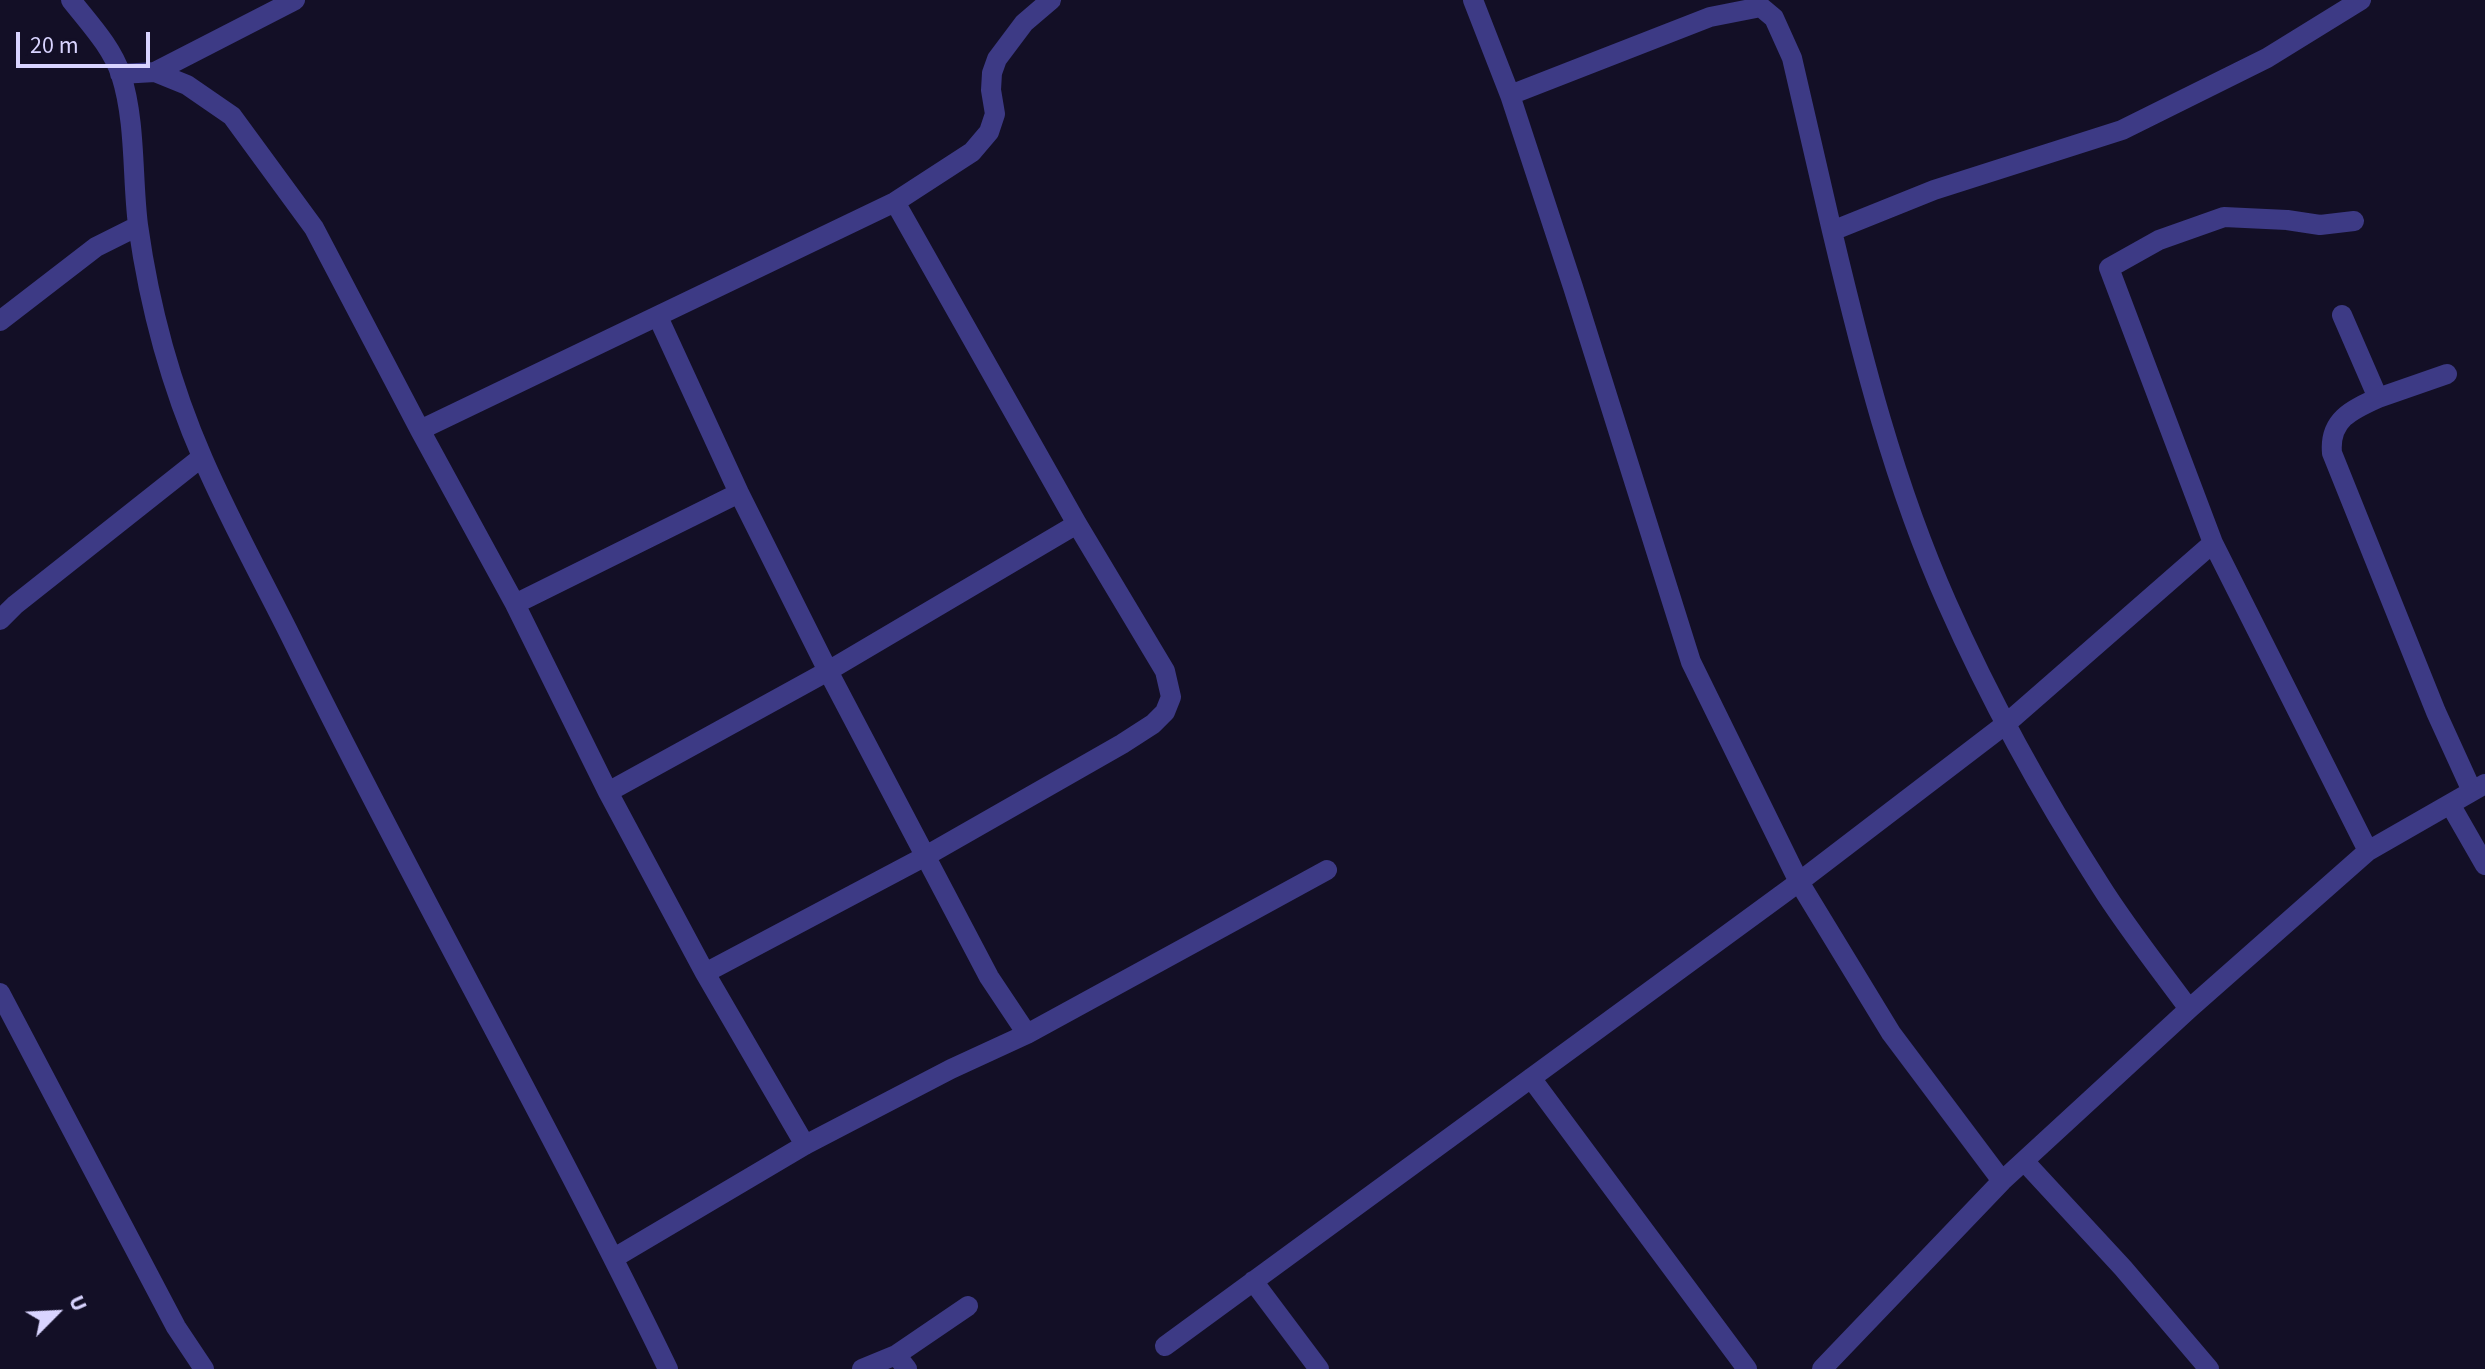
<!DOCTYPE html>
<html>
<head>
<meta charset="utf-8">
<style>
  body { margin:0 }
  #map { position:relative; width:2485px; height:1369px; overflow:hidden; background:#130f26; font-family:"Source Sans 3",sans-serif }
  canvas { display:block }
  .north { position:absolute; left:16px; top:1273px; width:80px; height:80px; -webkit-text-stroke:6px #130f26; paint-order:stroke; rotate:66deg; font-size:22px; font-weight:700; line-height:32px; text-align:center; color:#d9d4ff }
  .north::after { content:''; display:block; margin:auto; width:28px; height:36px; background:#d9d4ff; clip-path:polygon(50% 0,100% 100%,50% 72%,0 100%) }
  .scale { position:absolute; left:16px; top:32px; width:134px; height:36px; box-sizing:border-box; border:4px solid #d9d4ff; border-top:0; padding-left:10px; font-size:24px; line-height:28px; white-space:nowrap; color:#d9d4ff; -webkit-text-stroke:6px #130f26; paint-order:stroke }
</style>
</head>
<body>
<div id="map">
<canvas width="2485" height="1369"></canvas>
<div class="north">U</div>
<div class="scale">20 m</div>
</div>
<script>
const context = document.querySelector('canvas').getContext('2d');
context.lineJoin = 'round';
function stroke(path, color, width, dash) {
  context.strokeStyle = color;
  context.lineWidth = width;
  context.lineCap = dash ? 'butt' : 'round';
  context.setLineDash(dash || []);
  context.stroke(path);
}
stroke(new Path2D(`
  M 71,0 C 89,23 112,47 121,75 C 136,122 132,177 138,225 C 149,304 171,386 203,459 C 229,519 261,577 290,635 C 411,882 548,1121 668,1369
  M 1473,0 L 1510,95 L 1573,287 L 1691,662 L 1799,882 L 1891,1033 L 2002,1181
  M 155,72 L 295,0
  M 120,74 L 155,72 L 187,85 L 232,116 L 314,228 L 420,430 L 515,604 L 608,792 L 705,973 L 805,1145
  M 1510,95 L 1710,17 L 1761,7 L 1774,18 L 1792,58 L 1832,231
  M 2354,221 L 2320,225 L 2287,220 L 2224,217 L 2159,240 L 2109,268 L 2213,543 L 2368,851
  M 2342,315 L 2378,398 C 2351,410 2329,420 2332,453 L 2436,712 L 2472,791
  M 658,317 L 739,493 L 828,671 L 989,977 L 1027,1034
  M 0,321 L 96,247 L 138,226
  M 2378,398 L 2447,374
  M 420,430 L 895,202 L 972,152 L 989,132 L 995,114 L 991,90 L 992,73 L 997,59 L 1024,23 L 1051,0
  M 515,604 L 739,493
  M 0,620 L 15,605 L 202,457
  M 608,792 L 828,671 L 1077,524
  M 2450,804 L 2485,865
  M 705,973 L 924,857 L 1122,744 L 1153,724 L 1165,712 L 1171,697 L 1165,671 L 1077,524 L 895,202
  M 0,993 L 176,1327 L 204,1369
  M 2189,1009 C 2159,968 2127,928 2100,885 C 2043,796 1990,700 1947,603 C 1894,484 1862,357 1832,231 L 1934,190 L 2122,130 L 2267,58 L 2361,0
  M 1531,1078 L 1747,1369
  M 2024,1161 L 2123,1268 L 2209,1369
  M 614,1258 L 805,1145 L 951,1069 L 1027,1034 L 1327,870
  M 1253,1281 L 1319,1369
  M 1165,1346 L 1799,882 L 2007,723 L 2213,543
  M 896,1355 L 968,1306
  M 862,1369 L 896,1355 L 907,1369
  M 1822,1369 L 2002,1181 L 2189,1009 L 2368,851 L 2485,784`), '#3d3a85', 20);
</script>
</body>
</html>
